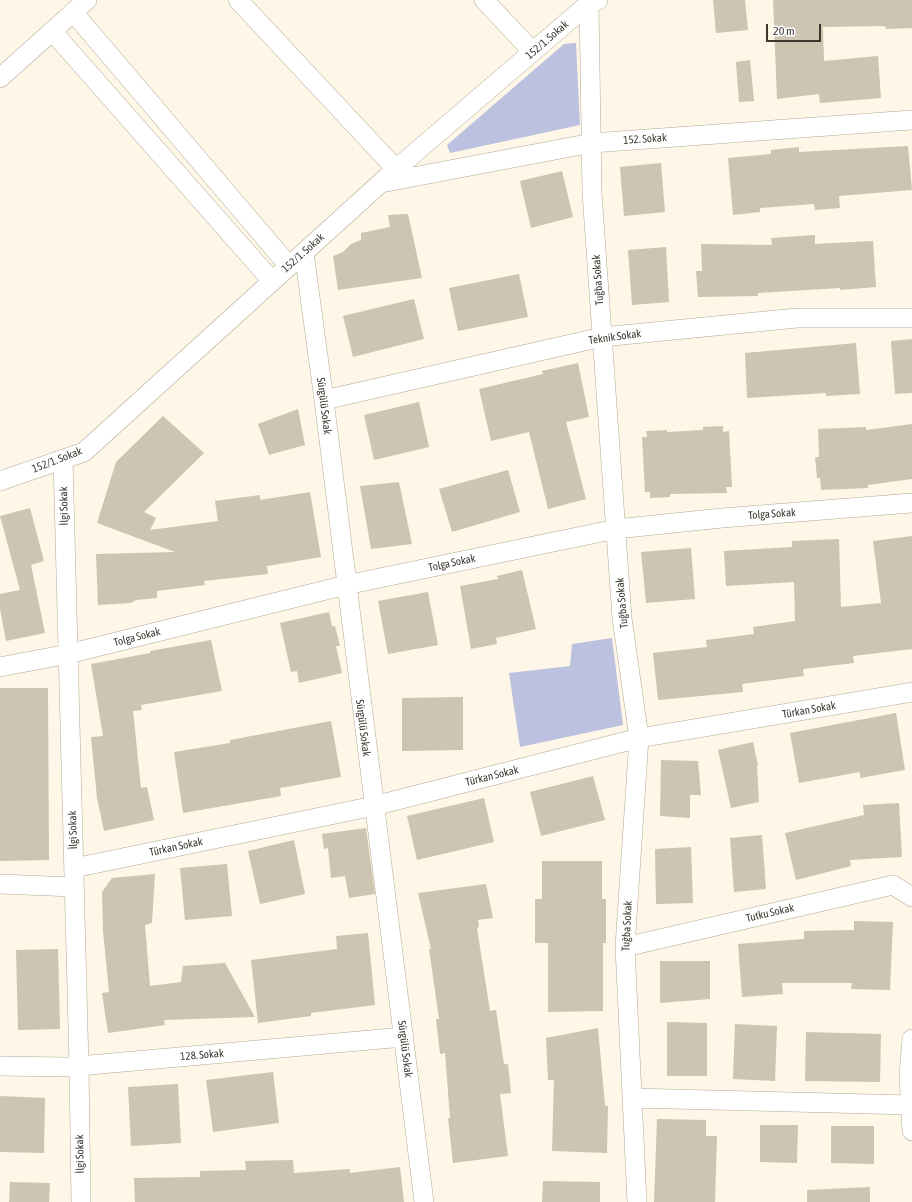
<!DOCTYPE html>
<html>
<head>
<meta charset="utf-8">
<style>
  body { margin:0 }
  #map { position:relative; width:912px; height:1202px; overflow:hidden; background:#fef6e6; font-family:"Asap Condensed",sans-serif }
  canvas { display:block }
  .scale { position:absolute; left:766px; top:24px; width:55px; height:18px; box-sizing:border-box; border:2px solid #3c3830; border-top:0; padding-left:5px; font-size:12px; line-height:14px; white-space:nowrap; color:#3c3830; -webkit-text-stroke:3px #fff; paint-order:stroke }
</style>
</head>
<body>
<div id="map">
<canvas width="912" height="1202"></canvas>
<div class="scale">20 m</div>
</div>
<script>
const context = document.querySelector('canvas').getContext('2d');
context.lineJoin = 'round';
function fillPath(path, color) {
  context.fillStyle = color;
  context.fill(path, 'evenodd');
}
function stroke(path, color, width, dash) {
  context.strokeStyle = color;
  context.lineWidth = width;
  context.lineCap = dash ? 'butt' : 'round';
  context.setLineDash(dash || []);
  context.stroke(path);
}
function write(font, color, halo, rows, align = 'center') {
  context.font = font + ' "Asap Condensed",sans-serif';
  context.lineWidth = 3;
  context.setLineDash([]);
  context.textBaseline = 'middle';
  context.strokeStyle = halo;
  context.fillStyle = color;
  for (const [text, x, y, turn = 0] of rows) {
    context.save();
    context.translate(x, y);
    context.rotate((+turn || 0) * Math.PI / 180);
    context.textAlign = isNaN(turn) ? turn : align;
    if (halo) context.strokeText(text, 0, 0);
    context.fillText(text, 0, 0);
    context.restore();
  }
}
fillPath(new Path2D(`
  M 576,43 L 580,125 L 450,153 L 447,145 L 564,44 Z
  M 612,638 L 623,725 L 520,747 L 509,673 L 570,666 L 572,644 Z`), '#bcc1df');
fillPath(new Path2D(`
  M 713,0 L 745,0 L 748,30 L 716,33 Z
  M 773,0 L 912,0 L 912,28 L 886,29 L 885,26 L 823,27 L 824,61 L 878,56 L 881,98 L 820,103 L 819,94 L 777,99 Z
  M 750,60 L 754,101 L 739,102 L 736,62 Z
  M 908,146 L 912,190 L 839,196 L 840,208 L 815,210 L 814,204 L 760,208 L 760,212 L 733,215 L 728,158 L 771,154 L 771,150 L 799,147 L 799,152 Z
  M 661,163 L 665,212 L 624,216 L 620,167 Z
  M 562,171 L 573,217 L 531,228 L 520,181 Z
  M 408,214 L 422,278 L 338,290 L 333,256 L 343,252 L 351,244 L 361,240 L 361,233 L 390,227 L 388,215 Z
  M 815,235 L 815,244 L 873,241 L 876,287 L 840,290 L 840,288 L 758,293 L 758,296 L 698,297 L 696,271 L 702,271 L 701,244 L 772,245 L 771,238 Z
  M 666,247 L 669,302 L 632,305 L 628,250 Z
  M 519,274 L 528,317 L 458,331 L 449,288 Z
  M 414,299 L 424,339 L 353,357 L 343,316 Z
  M 912,339 L 912,393 L 895,394 L 891,341 Z
  M 856,343 L 860,394 L 826,396 L 826,393 L 747,398 L 745,353 Z
  M 578,363 L 589,417 L 566,422 L 586,499 L 548,509 L 529,432 L 491,441 L 479,389 L 543,374 L 542,371 Z
  M 419,402 L 429,447 L 374,460 L 364,415 Z
  M 298,409 L 305,445 L 269,455 L 258,424 Z
  M 163,416 L 204,453 L 144,512 L 156,518 L 150,530 L 218,521 L 215,501 L 260,495 L 260,500 L 310,492 L 321,557 L 267,566 L 268,574 L 204,581 L 205,585 L 157,591 L 157,598 L 136,600 L 131,603 L 98,605 L 96,554 L 175,552 L 97,523 L 116,462 Z
  M 912,424 L 912,479 L 868,485 L 868,488 L 821,490 L 820,478 L 817,478 L 815,457 L 819,457 L 818,429 L 866,427 L 866,430 Z
  M 723,426 L 723,432 L 729,431 L 732,487 L 726,487 L 727,493 L 670,494 L 670,497 L 650,498 L 650,492 L 645,492 L 642,437 L 647,437 L 646,431 L 667,430 L 667,432 L 703,430 L 703,427 Z
  M 508,470 L 520,512 L 452,532 L 439,489 Z
  M 399,482 L 412,544 L 371,549 L 360,486 Z
  M 30,508 L 44,561 L 31,565 L 45,633 L 6,641 L 0,609 L 0,594 L 20,590 L 0,516 Z
  M 912,536 L 912,649 L 853,656 L 854,663 L 803,669 L 804,676 L 742,684 L 743,692 L 658,700 L 653,653 L 707,647 L 706,640 L 754,634 L 753,627 L 795,621 L 794,582 L 726,586 L 724,551 L 792,547 L 792,541 L 839,539 L 841,607 L 881,603 L 873,541 Z
  M 691,548 L 695,599 L 646,603 L 641,552 Z
  M 522,570 L 536,629 L 496,638 L 497,644 L 471,649 L 460,586 L 498,579 L 497,576 Z
  M 428,592 L 438,645 L 388,654 L 378,601 Z
  M 329,612 L 332,626 L 335,626 L 340,646 L 336,646 L 342,673 L 299,683 L 297,671 L 291,672 L 280,623 Z
  M 211,640 L 222,691 L 141,705 L 142,710 L 133,711 L 141,788 L 147,787 L 154,820 L 104,831 L 97,798 L 91,737 L 103,736 L 91,664 L 150,653 L 150,651 Z
  M 0,688 L 48,688 L 49,860 L 0,861 Z
  M 463,697 L 463,750 L 402,751 L 402,698 Z
  M 896,713 L 905,770 L 860,778 L 860,772 L 799,783 L 790,733 Z
  M 331,721 L 341,777 L 280,788 L 281,796 L 183,813 L 174,752 L 230,743 L 230,740 Z
  M 753,742 L 758,765 L 757,765 L 759,802 L 731,808 L 718,750 Z
  M 661,760 L 698,761 L 701,795 L 690,795 L 690,818 L 660,816 Z
  M 593,776 L 605,820 L 541,836 L 530,792 Z
  M 484,798 L 494,842 L 417,860 L 407,816 Z
  M 899,803 L 902,857 L 850,860 L 851,866 L 796,880 L 785,833 L 864,815 L 863,805 Z
  M 366,828 L 375,894 L 349,898 L 345,876 L 331,878 L 328,848 L 324,849 L 322,834 Z
  M 762,835 L 766,889 L 734,892 L 730,838 Z
  M 294,840 L 305,894 L 260,904 L 248,851 Z
  M 691,847 L 693,903 L 656,904 L 655,849 Z
  M 542,861 L 602,861 L 602,899 L 606,899 L 606,943 L 603,943 L 603,1011 L 548,1012 L 548,943 L 535,943 L 535,899 L 542,899 Z
  M 227,864 L 232,916 L 185,920 L 180,868 Z
  M 155,874 L 152,923 L 145,925 L 150,986 L 181,982 L 183,966 L 225,963 L 255,1017 L 164,1020 L 165,1025 L 108,1033 L 102,993 L 109,992 L 103,931 L 102,892 L 112,878 Z
  M 486,884 L 493,918 L 478,920 L 479,927 L 477,928 L 490,1011 L 496,1010 L 504,1064 L 508,1064 L 511,1093 L 500,1094 L 508,1156 L 453,1163 L 448,1118 L 450,1118 L 445,1053 L 440,1054 L 436,1019 L 439,1019 L 429,949 L 431,949 L 418,893 Z
  M 854,921 L 893,922 L 890,990 L 851,989 L 852,983 L 782,983 L 783,994 L 742,997 L 738,944 L 804,939 L 804,931 L 854,930 Z
  M 368,933 L 375,1005 L 311,1013 L 311,1016 L 258,1023 L 251,960 L 337,949 L 336,936 Z
  M 58,949 L 60,1029 L 18,1030 L 16,950 Z
  M 660,961 L 710,961 L 710,999 L 660,1003 Z
  M 667,1022 L 707,1023 L 707,1076 L 667,1076 Z
  M 735,1024 L 777,1026 L 775,1081 L 733,1079 Z
  M 598,1028 L 605,1106 L 608,1106 L 607,1153 L 552,1151 L 554,1080 L 548,1080 L 546,1038 Z
  M 806,1032 L 881,1034 L 880,1082 L 805,1081 Z
  M 273,1072 L 279,1123 L 213,1132 L 206,1080 Z
  M 178,1084 L 181,1143 L 131,1146 L 128,1087 Z
  M 0,1096 L 45,1098 L 44,1153 L 0,1152 Z
  M 657,1119 L 706,1120 L 706,1136 L 717,1136 L 715,1202 L 654,1202 Z
  M 760,1125 L 798,1125 L 797,1163 L 760,1162 Z
  M 831,1126 L 874,1126 L 874,1164 L 831,1163 Z
  M 293,1160 L 294,1173 L 350,1169 L 350,1173 L 400,1167 L 404,1202 L 135,1202 L 134,1178 L 200,1177 L 200,1171 L 246,1170 L 245,1161 Z
  M 543,1181 L 600,1182 L 600,1202 L 542,1202 Z
  M 10,1182 L 50,1183 L 49,1202 L 9,1202 Z
  M 870,1187 L 870,1202 L 807,1202 L 807,1190 Z`), '#cdc4b1');
const minor = new Path2D(`
  M 238,0 L 396,169
  M 484,0 L 533,52
  M 598,0 L 589,4 L 592,193 L 622,618 L 639,738 L 625,947 L 637,1202
  M 73,12 L 289,266
  M 52,31 L 272,281
  M 0,78 L 87,0
  M 381,183 L 592,143 L 912,120
  M 304,253 L 324,400 L 424,1202
  M 324,400 L 602,337 L 797,318 L 912,318
  M 63,459 L 79,1066 L 81,1202
  M 0,481 L 84,452 L 396,169 L 593,0
  M 0,667 L 68,654 L 346,585 L 616,529 L 722,518 L 912,503
  M 74,868 L 374,806 L 639,738 L 912,692
  M 0,884 L 74,887
  M 625,947 L 893,885 L 912,897
  M 912,1039 L 909,1075 L 912,1131
  M 0,1066 L 67,1067 L 404,1037
  M 632,1098 L 911,1105`);
stroke(minor, '#b2a996', 20);
stroke(minor, '#fff', 19);
write('11px', '#3c3830', '#fff', [
  ["152/1. Sokak",547,40,-41],
  ["152. Sokak",645,139,-4],
  ["152/1. Sokak",303,253,-42],
  ["Tuğba Sokak",598,280,-94],
  ["Teknik Sokak",615,337,-8],
  ["Sürgülü Sokak",324,406,83],
  ["152/1. Sokak",57,460,-21],
  ["İlgi Sokak",64,506,-91],
  ["Tolga Sokak",772,514,-4],
  ["Tolga Sokak",452,563,-12],
  ["Tuğba Sokak",622,603,-95],
  ["Tolga Sokak",137,637,-14],
  ["Türkan Sokak",809,710,-10],
  ["Sürgülü Sokak",363,728,83],
  ["Türkan Sokak",492,776,-14],
  ["İlgi Sokak",73,830,-92],
  ["Türkan Sokak",176,847,-12],
  ["Tutku Sokak",770,913,-13],
  ["Tuğba Sokak",627,926,-87],
  ["Sürgülü Sokak",405,1049,83],
  ["128. Sokak",202,1055,-5],
  ["İlgi Sokak",80,1154,-91]
]);
</script>
</body>
</html>
